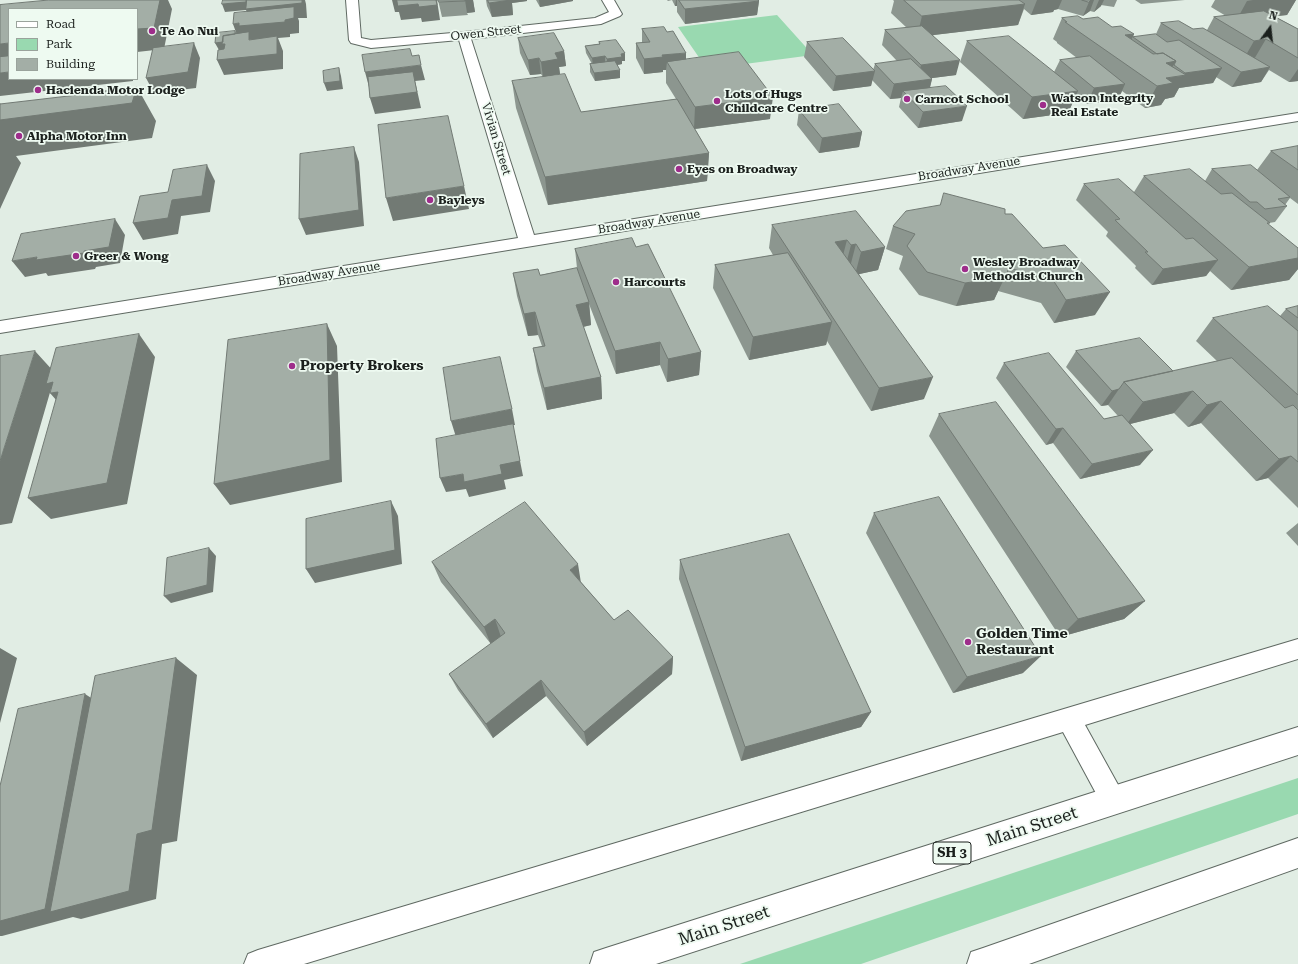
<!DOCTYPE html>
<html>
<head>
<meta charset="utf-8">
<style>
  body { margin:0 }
  #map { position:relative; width:1298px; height:964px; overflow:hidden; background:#e1ede4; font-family:"Roboto Serif",serif }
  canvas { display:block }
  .legend { position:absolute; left:8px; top:8px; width:130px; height:72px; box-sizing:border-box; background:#eefaf1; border:1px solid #9aa39c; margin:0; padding:5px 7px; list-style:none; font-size:12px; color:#1b201d }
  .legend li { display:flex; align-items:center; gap:8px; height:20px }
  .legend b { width:20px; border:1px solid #9aa39c }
  .north { position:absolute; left:1250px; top:8px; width:40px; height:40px; -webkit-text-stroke:3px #eefaf1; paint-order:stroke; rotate:15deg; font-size:11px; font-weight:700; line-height:16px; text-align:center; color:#1b201d }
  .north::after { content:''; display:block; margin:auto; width:14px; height:18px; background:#1b201d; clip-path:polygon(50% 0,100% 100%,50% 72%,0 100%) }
</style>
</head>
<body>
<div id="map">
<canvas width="1298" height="964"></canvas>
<ul class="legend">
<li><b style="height:5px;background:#fff"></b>Road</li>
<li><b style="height:11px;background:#99d9b0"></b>Park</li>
<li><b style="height:11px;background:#a3aea6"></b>Building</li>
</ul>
<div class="north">N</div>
</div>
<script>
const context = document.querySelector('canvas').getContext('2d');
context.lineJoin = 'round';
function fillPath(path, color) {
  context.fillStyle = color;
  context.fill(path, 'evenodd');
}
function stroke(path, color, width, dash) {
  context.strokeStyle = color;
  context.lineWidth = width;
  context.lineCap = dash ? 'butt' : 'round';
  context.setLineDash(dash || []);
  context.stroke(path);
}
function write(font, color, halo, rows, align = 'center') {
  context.font = font + ' "Roboto Serif",serif';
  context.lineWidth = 3.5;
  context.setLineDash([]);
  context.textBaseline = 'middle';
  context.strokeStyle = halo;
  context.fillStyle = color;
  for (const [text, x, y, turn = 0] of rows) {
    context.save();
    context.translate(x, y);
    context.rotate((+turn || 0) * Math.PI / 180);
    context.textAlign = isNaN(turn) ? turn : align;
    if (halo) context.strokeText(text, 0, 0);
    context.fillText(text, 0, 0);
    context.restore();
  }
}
fillPath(new Path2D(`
  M 777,15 L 813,55 L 707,69 L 678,27 Z
  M 1298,778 L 1298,814 L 861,964 L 740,964 Z`), '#99d9b0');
const service = new Path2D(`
  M 1298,639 L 1298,659 L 1085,725 L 1127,801 L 1123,810 L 1114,814 L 1105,810 L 1063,732 L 304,964 L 244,964 L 248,954 L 258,950 Z`);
const minor = new Path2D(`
  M 346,0 L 358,0 L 361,38 L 371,40 L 464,32 L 595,18 L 609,12 L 602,0 L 614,0 L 622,14 L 620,16 L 601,24 L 471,39 L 534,235 L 1298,113 L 1298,121 L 0,333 L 0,321 L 518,238 L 459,40 L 371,48 L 351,43 L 349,40 Z`);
const trunk = new Path2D(`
  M 1298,727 L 1298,755 L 656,964 L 590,964 L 594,952 L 606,948 Z
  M 1298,838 L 1298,868 L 1029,964 L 967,964 L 971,952 L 983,948 Z`);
stroke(service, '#5f6962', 2);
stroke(minor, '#5f6962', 2);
stroke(trunk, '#5f6962', 2);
fillPath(service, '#fff');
fillPath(minor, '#fff');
fillPath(trunk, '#fff');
fillPath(new Path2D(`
  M 438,0 L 473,0 L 475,12 L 467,13 L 468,15 L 442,17 Z
  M 486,0 L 527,0 L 527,1 L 512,3 L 513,15 L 492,17 L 487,6 Z
  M 536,0 L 573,0 L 573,1 L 540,7 Z
  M 667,0 L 758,0 L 759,1 L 757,15 L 685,24 L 677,12 L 677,6 L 675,6 L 672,0 L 668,1 Z
  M 893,0 L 1117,0 L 1114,7 L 1101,5 L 1101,6 L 1094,12 L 1090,11 L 1083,16 L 1058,9 L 1054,10 L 1053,12 L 1031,15 L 1024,9 L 1018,25 L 933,35 L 956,75 L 932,78 L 932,79 L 930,88 L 962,121 L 918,128 L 899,107 L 901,98 L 890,99 L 872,80 L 871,86 L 833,91 L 804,57 L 807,42 L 873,70 L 875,64 L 897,61 L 882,45 L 885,30 L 907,28 L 891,13 L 894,1 Z
  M 1135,0 L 1185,0 L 1141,4 Z
  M 1215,0 L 1296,0 L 1287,15 L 1274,16 L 1298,29 L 1298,81 L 1289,82 L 1269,70 L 1261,82 L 1232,87 L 1216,77 L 1213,83 L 1179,88 L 1174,97 L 1165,99 L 1161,105 L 1145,108 L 1122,91 L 1118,100 L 1087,104 L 1076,95 L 1068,113 L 1023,119 L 960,62 L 967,41 L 1054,72 L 1060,60 L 1077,58 L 1057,43 L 1057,42 L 1053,39 L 1062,18 L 1083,19 L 1112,27 L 1134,34 L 1132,40 L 1133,37 L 1156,34 L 1161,23 L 1193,29 L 1207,30 L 1214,17 L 1226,16 L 1211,7 Z
  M 642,29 L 686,59 L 770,119 L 695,129 L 709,153 L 707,181 L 548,205 L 516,108 L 512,81 L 581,112 L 676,99 L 666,83 L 666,70 L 663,70 L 663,72 L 644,74 L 636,58 L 636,43 L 642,43 Z
  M 518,38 L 564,51 L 566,66 L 559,67 L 560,74 L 543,77 L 541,74 L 530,75 L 520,53 Z
  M 599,42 L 625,61 L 622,61 L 622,64 L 617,65 L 620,78 L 595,81 L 590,72 L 590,64 L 592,64 L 586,53 L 585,46 L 599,44 Z
  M 799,110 L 862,132 L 859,147 L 819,153 L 797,125 Z
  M 1298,146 L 1298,204 L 1290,198 L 1285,205 L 1287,206 L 1275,222 L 1269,223 L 1268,225 L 1298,248 L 1298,269 L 1289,280 L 1231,290 L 1210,271 L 1206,276 L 1152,285 L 1135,268 L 1136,266 L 1106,236 L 1108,232 L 1076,200 L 1084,184 L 1134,192 L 1144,176 L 1205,181 L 1212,169 L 1257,170 L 1271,151 Z
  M 940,205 L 1005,214 L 1095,315 L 1054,323 L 1041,303 L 998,291 L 994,300 L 956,306 L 919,295 L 899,269 L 903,256 L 886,249 L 893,226 Z
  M 772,225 L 885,247 L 878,270 L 859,274 L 924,399 L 871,411 L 827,341 L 826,345 L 749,360 L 713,288 L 715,265 L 773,255 L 769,248 Z
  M 636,247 L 701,352 L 699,375 L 667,382 L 660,365 L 616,374 L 589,304 L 591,325 L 583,327 L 601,377 L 602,399 L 547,410 L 537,371 L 533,348 L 542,346 L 538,335 L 528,336 L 517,296 L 513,273 L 540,275 L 577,268 L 575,249 Z
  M 1298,306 L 1298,508 L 1268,478 L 1256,481 L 1201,423 L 1188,427 L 1174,413 L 1130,424 L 1140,465 L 1080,479 L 1053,443 L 1046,445 L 996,378 L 1004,363 L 1104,419 L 1118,416 L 1108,405 L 1101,406 L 1066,367 L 1076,351 L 1173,371 L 1217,361 L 1196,341 L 1213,318 L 1280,316 L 1286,309 Z
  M 939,414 L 1145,601 L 1124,619 L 1060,637 L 929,436 Z
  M 874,513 L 1023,673 L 953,693 L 866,533 Z
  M 1298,523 L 1298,546 L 1286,533 Z
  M 680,560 L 871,712 L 861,727 L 741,761 L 679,579 Z
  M 432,562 L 581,582 L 614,620 L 673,657 L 672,674 L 587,746 L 546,696 L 493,738 L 458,690 L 449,674 L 491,644 L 441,582 Z`), '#8c968f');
fillPath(new Path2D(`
  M 160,0 L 168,0 L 172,9 L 164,49 L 137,52 L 137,29 Z
  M 246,0 L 305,0 L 306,4 L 307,18 L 298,18 L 299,21 L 299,33 L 290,34 L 290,37 L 278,38 L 283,51 L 283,69 L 224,75 L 217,60 L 219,50 L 215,43 L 235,31 L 239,39 L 252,40 L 238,38 L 233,24 L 239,23 L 251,24 L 246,10 L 225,12 L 222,4 Z
  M 392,0 L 437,0 L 440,20 L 422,22 L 421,18 L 401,20 L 399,12 L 395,12 Z
  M 465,0 L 473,0 L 475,12 L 467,13 Z
  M 508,0 L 527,0 L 527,1 L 512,3 L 513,15 L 492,17 L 489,3 Z
  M 539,0 L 573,0 L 573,1 L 540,7 Z
  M 676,0 L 677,0 L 677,6 L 675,6 Z
  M 1037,0 L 1062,0 L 1058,9 L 1054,10 L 1053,12 L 1031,15 Z
  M 1091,0 L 1094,0 L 1090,11 L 1083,16 L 1089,2 Z
  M 1099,0 L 1104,0 L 1101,6 L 1094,12 Z
  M 1253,0 L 1296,0 L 1287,15 L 1236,21 L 1247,1 Z
  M 759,1 L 757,15 L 685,24 L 685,9 Z
  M 1025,4 L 1018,25 L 917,37 L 922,16 Z
  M 1134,34 L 1124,55 L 1125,35 Z
  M 1266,39 L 1253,61 L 1242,62 L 1254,41 Z
  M 9,43 L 9,66 L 0,67 L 0,44 Z
  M 194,43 L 200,58 L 196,88 L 154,93 L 146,78 Z
  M 564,51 L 566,66 L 559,67 L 560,74 L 543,77 L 541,62 L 555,53 Z
  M 625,53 L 625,61 L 622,61 L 622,64 L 607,67 L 607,59 L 621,54 Z
  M 686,53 L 686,67 L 667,62 L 666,70 L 663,70 L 663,72 L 644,74 L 644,59 L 662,55 Z
  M 605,56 L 605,63 L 593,65 L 592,58 Z
  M 539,58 L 541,74 L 530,75 L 528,60 Z
  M 960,60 L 956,75 L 917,80 L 921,65 Z
  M 1176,61 L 1166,78 L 1183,76 L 1185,73 L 1222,68 L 1213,83 L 1179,88 L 1174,97 L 1165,99 L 1161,105 L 1145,108 L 1157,86 L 1166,63 Z
  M 421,65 L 425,80 L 415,81 L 421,108 L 375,114 L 370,98 L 369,87 L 365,72 Z
  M 1270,67 L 1261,82 L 1232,87 L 1241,72 Z
  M 339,68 L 341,76 L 343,89 L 327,91 L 324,83 Z
  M 1298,69 L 1298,81 L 1289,82 Z
  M 620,70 L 620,78 L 595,81 L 594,73 Z
  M 875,71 L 871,86 L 833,91 L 836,76 Z
  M 9,72 L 9,79 L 133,79 L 133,81 L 0,96 L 0,73 Z
  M 932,79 L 928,94 L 903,91 L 901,98 L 890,99 L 894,84 Z
  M 1125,84 L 1118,100 L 1087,104 L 1094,88 Z
  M 98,87 L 109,106 L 137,87 L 156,121 L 152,138 L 16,156 L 21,163 L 0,209 L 0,103 L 11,118 L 97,92 Z
  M 1078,91 L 1068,113 L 1023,119 L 1032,97 Z
  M 773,97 L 770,119 L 694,129 L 695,107 Z
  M 967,106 L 962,121 L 918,128 L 923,112 Z
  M 862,132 L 859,147 L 819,153 L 822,138 Z
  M 354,147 L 359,162 L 364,226 L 306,235 L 299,219 Z
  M 709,153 L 707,181 L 548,205 L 545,177 Z
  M 207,165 L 215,181 L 210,212 L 181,216 L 178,234 L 143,240 L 133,223 L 172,200 Z
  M 464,186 L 469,209 L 393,221 L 386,198 Z
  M 115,219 L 125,235 L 120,263 L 96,267 L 95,269 L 48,276 L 46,273 L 25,277 L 12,261 L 37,257 L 84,251 Z
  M 847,240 L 841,263 L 835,242 Z
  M 856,244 L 850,267 L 845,268 L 851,245 Z
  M 885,247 L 878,270 L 855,275 L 861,252 Z
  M 1298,258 L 1298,269 L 1289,280 L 1231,290 L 1249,267 Z
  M 1218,260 L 1206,276 L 1152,285 L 1163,269 Z
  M 1005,277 L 994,300 L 956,306 L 965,283 Z
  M 1110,292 L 1095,315 L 1054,323 L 1066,300 Z
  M 589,302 L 591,325 L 578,328 L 576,305 Z
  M 535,312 L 538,335 L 528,336 L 524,314 Z
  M 832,322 L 826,345 L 749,360 L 753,337 Z
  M 327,324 L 337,346 L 342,482 L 230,505 L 214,484 Z
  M 139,334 L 155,357 L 127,504 L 51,519 L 28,498 Z
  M 660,342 L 660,365 L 616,374 L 615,351 Z
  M 35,351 L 55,373 L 53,382 L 70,416 L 50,393 L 54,393 L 51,389 L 12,523 L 0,525 L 0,461 Z
  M 701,352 L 699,375 L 667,382 L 668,359 Z
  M 601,377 L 602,399 L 547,410 L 544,388 Z
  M 933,377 L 924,399 L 871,411 L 879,388 Z
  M 1119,389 L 1108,405 L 1101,406 L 1112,391 Z
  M 1193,391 L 1174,413 L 1126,425 L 1143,402 Z
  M 1221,401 L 1201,423 L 1188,427 L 1207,405 Z
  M 512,409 L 515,425 L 513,425 L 523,476 L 504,480 L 506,489 L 469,497 L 466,489 L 446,492 L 440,478 L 463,474 L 456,437 L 451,421 Z
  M 1063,428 L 1053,443 L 1046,445 L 1056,429 Z
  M 1153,450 L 1140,465 L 1080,479 L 1092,464 Z
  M 1291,456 L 1268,478 L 1256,481 L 1279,459 Z
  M 391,501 L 398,516 L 402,564 L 315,583 L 306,569 Z
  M 209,548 L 216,556 L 213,592 L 171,603 L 164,596 Z
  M 578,564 L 581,583 L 570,570 Z
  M 1145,601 L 1124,619 L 1060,637 L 1078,619 Z
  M 495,619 L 501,637 L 491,645 L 484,627 Z
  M 0,648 L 17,658 L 0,723 Z
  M 1041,656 L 1023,673 L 953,693 L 967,677 Z
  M 673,657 L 672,674 L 587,746 L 584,732 Z
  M 176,658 L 197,675 L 177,841 L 162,844 L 156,899 L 81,919 L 73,917 L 2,936 L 0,936 L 0,921 L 85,694 L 110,710 L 137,834 Z
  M 541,680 L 546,696 L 493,738 L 486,724 Z
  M 871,712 L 861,727 L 741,761 L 745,747 Z`), '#727a74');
const building = new Path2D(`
  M 49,0 L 160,0 L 154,28 L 137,29 L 137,9 L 9,9 L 9,43 L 0,44 L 0,5 Z
  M 223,0 L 246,0 L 246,2 L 222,4 Z
  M 247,0 L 302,0 L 302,3 L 246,9 Z
  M 397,0 L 436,0 L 437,5 L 419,7 L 418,4 L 398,6 Z
  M 438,0 L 465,0 L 465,1 L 439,2 Z
  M 488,0 L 511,0 L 489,3 Z
  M 679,0 L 758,0 L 759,1 L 685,9 Z
  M 904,0 L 1019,0 L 1025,4 L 922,16 Z
  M 1082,0 L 1091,0 L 1089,2 Z
  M 294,7 L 294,18 L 285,20 L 285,22 L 239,26 L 239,23 L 233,24 L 234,13 Z
  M 1264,11 L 1298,29 L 1298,58 L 1266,39 L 1254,41 L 1214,17 Z
  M 1078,16 L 1083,19 L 1098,17 L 1112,27 L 1121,26 L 1134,34 L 1125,35 L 1153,54 L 1163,53 L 1176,61 L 1166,63 L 1186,75 L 1166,78 L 1173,83 L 1157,86 L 1065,22 L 1067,22 L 1062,18 Z
  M 1179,21 L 1193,29 L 1203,28 L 1270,67 L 1241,72 L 1161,23 Z
  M 922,26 L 960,60 L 921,65 L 885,30 Z
  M 664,27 L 667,32 L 673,31 L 686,53 L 662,55 L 663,57 L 644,59 L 636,43 L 650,42 L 642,29 Z
  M 235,31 L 235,34 L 223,36 L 223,42 L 215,43 L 216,33 Z
  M 249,32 L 249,40 L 277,36 L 277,54 L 217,60 L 218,50 L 224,49 L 225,44 L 222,44 L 223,36 Z
  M 554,33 L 564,51 L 555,53 L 558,59 L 541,62 L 539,58 L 528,60 L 518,38 Z
  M 1156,34 L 1167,42 L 1179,40 L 1222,68 L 1185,73 L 1174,65 L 1176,61 L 1163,53 L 1157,54 L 1133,37 Z
  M 1009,36 L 1078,91 L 1032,97 L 967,41 Z
  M 843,38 L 875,71 L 836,76 L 807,42 Z
  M 616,40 L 625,53 L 621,54 L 622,57 L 607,59 L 605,56 L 592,58 L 585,46 L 600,44 L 599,42 Z
  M 194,43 L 188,72 L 146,78 L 153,48 Z
  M 410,49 L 412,56 L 419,55 L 421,65 L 365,72 L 362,55 Z
  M 739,52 L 773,97 L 695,107 L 667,62 Z
  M 9,56 L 9,72 L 0,73 L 0,57 Z
  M 1090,56 L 1125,84 L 1094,88 L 1060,60 Z
  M 911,59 L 932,79 L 894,84 L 875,64 Z
  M 615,61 L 620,70 L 594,73 L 590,64 Z
  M 339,68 L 340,81 L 324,83 L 323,71 Z
  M 413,72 L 417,92 L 370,98 L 368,77 Z
  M 565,74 L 581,112 L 677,99 L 709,153 L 545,177 L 512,81 Z
  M 946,86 L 967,106 L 923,112 L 903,91 Z
  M 98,87 L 97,92 L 137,87 L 132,103 L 0,120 L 0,104 L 77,95 L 79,89 Z
  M 839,104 L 862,132 L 822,138 L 799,110 Z
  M 448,116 L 464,186 L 386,198 L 378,125 Z
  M 1298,146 L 1298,170 L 1271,151 Z
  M 354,147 L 359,210 L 299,219 L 300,154 Z
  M 207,165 L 202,196 L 172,200 L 168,218 L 133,223 L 140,196 L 168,192 L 173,170 Z
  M 1251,165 L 1290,197 L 1278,199 L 1287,206 L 1265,209 L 1257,202 L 1250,202 L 1212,169 Z
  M 1190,169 L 1221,194 L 1232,193 L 1270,223 L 1267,223 L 1298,248 L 1298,258 L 1249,267 L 1144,176 Z
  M 1119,179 L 1186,239 L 1193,238 L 1218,260 L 1163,269 L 1145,252 L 1148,252 L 1115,220 L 1120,219 L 1084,184 Z
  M 944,193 L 1005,209 L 1005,214 L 1012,214 L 1043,248 L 1065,245 L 1110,292 L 1066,300 L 1053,280 L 1009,268 L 1005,277 L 965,283 L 927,272 L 907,246 L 915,234 L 893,226 L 906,211 L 940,205 Z
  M 856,211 L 885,247 L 861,252 L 856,244 L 851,245 L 847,240 L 835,242 L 933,377 L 879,388 L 772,225 Z
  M 115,219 L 109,247 L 84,251 L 84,253 L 36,260 L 37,257 L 12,261 L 21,234 Z
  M 632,238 L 636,247 L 648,244 L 701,352 L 668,359 L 660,342 L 615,351 L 575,249 Z
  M 788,253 L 832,322 L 753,337 L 715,265 Z
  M 577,268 L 589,302 L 576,305 L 601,377 L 544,388 L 533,348 L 545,346 L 535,312 L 524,314 L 513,273 L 538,269 L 540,275 Z
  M 1268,306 L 1298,331 L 1298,395 L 1213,318 Z
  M 1298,306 L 1298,318 L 1286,309 Z
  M 327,324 L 330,460 L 214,484 L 228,340 Z
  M 139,334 L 107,483 L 28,498 L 58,392 L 50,393 L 53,382 L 46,384 L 56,348 Z
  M 1140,338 L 1173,371 L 1124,382 L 1119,389 L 1112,391 L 1076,351 Z
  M 35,351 L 0,461 L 0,356 Z
  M 1049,353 L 1104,419 L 1122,415 L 1153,450 L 1092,464 L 1063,428 L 1056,429 L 1004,363 Z
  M 500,357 L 512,409 L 451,421 L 443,368 Z
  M 1232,358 L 1285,408 L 1293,405 L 1298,410 L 1298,462 L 1291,456 L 1279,459 L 1221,401 L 1207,405 L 1193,391 L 1143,402 L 1124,382 Z
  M 996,402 L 1145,601 L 1078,619 L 939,414 Z
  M 513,424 L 520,461 L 500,465 L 502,474 L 464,482 L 463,474 L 440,478 L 436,439 Z
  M 939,497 L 1041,656 L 967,677 L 874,513 Z
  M 391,501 L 395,550 L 306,569 L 306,519 Z
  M 525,502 L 578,564 L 570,570 L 614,620 L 628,610 L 673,657 L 584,732 L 541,680 L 486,724 L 449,674 L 505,633 L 495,619 L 484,627 L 432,562 Z
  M 789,534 L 871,712 L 745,747 L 680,560 Z
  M 209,548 L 207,585 L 164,596 L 167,558 Z
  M 176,658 L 152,830 L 137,834 L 129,891 L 50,912 L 95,676 Z
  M 85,694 L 45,909 L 0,921 L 0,786 L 18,709 Z`);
fillPath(building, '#a3aea6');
stroke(building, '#727a74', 1);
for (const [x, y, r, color] of [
  [152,31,4,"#9e2d8b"],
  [38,90,4,"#9e2d8b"],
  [907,99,4,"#9e2d8b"],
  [717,101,4,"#9e2d8b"],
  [1043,105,4,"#9e2d8b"],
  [19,136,4,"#9e2d8b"],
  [679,169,4,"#9e2d8b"],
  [430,200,4,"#9e2d8b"],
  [76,256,4,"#9e2d8b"],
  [965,269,4,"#9e2d8b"],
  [616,282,4,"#9e2d8b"],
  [292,366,4,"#9e2d8b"],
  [968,642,4,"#9e2d8b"]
]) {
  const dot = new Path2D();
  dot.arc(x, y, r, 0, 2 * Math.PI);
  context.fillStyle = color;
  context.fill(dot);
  stroke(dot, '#eefaf1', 1.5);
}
write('bold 12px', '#1b201d', '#eefaf1', [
  ["Te Ao Nui",160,31],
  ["Hacienda Motor Lodge",46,90],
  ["Lots of Hugs",725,94],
  ["Childcare Centre",725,108],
  ["Watson Integrity",1051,98],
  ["Real Estate",1051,112],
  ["Carncot School",915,99],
  ["Alpha Motor Inn",27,136],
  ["Eyes on Broadway",687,169],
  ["Bayleys",438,200],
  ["Greer & Wong",84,256],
  ["Wesley Broadway",973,262],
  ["Methodist Church",973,276],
  ["Harcourts",624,282]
], 'left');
write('12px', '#1b201d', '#eefaf1', [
  ["Owen Street",486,33,-6],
  ["Vivian Street",496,139,73],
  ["Broadway Avenue",969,169,-9],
  ["Broadway Avenue",649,222,-9],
  ["Broadway Avenue",329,274,-9]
]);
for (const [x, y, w] of [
  [952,853,38]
]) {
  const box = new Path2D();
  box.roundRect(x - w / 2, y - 11, w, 22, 3);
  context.fillStyle = '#eefaf1';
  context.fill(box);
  stroke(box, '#1b201d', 1);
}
write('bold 13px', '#1b201d', null, [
  ["SH 3",952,853]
]);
write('bold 14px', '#1b201d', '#eefaf1', [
  ["Property Brokers",300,366],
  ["Golden Time",976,634],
  ["Restaurant",976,650]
], 'left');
write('17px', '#1b201d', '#eefaf1', [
  ["Main Street",1032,827,-18],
  ["Main Street",724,926,-18]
]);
</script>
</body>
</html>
